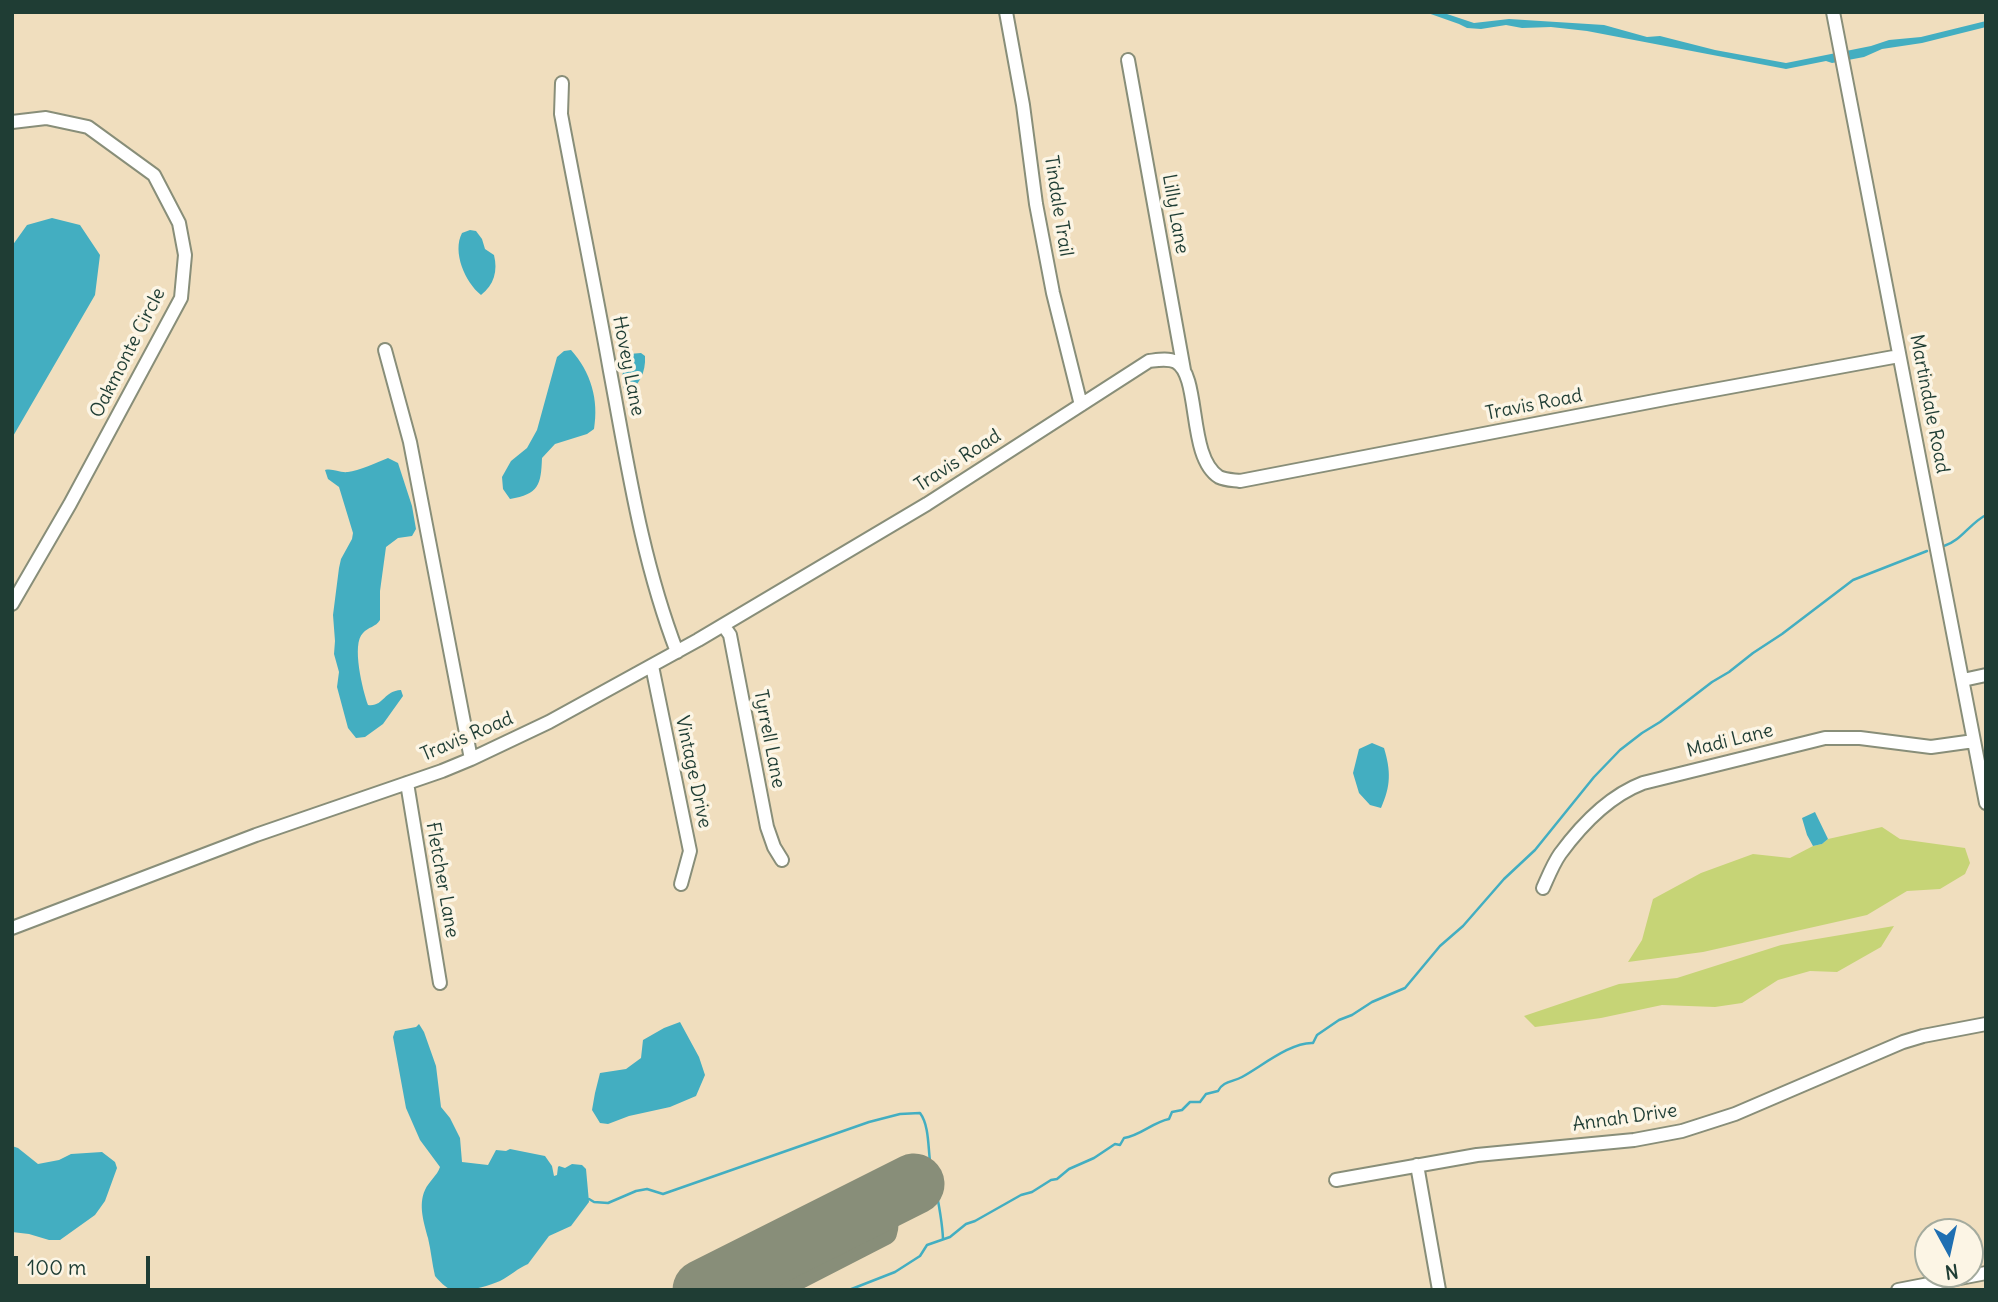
<!DOCTYPE html>
<html>
<head>
<meta charset="utf-8">
<style>
  body { margin:0 }
  #map { position:relative; width:1998px; height:1302px; overflow:hidden; background:#f0debe; font-family:Delius,sans-serif }
  canvas { display:block }
  .frame { position:absolute; inset:0; border:14px solid #1f3d34; pointer-events:none }
  .north { position:absolute; left:1914px; top:1218px; width:70px; height:70px; box-sizing:border-box; background:#fcf5e5; border:2px solid #a4ab9e; border-radius:50%; rotate:172deg; font-size:19px; font-weight:700; line-height:28px; text-align:center; color:#1f3d34 }
  .north::after { content:''; display:block; margin:auto; width:24px; height:32px; background:#1f6fb2; clip-path:polygon(50% 0,100% 100%,50% 72%,0 100%) }
  .scale { position:absolute; left:14px; top:1256px; width:136px; height:32px; box-sizing:border-box; border:4px solid #1f3d34; border-top:0; padding-left:9px; font-size:21px; line-height:24px; white-space:nowrap; color:#1f3d34; -webkit-text-stroke:5px #fcf5e5; paint-order:stroke }
</style>
</head>
<body>
<div id="map">
<canvas width="1998" height="1302"></canvas>
<div class="frame"></div>
<div class="north">N</div>
<div class="scale">100 m</div>
</div>
<script>
const context = document.querySelector('canvas').getContext('2d');
context.lineJoin = 'round';
function fillPath(path, color) {
  context.fillStyle = color;
  context.fill(path, 'evenodd');
}
function stroke(path, color, width, dash) {
  context.strokeStyle = color;
  context.lineWidth = width;
  context.lineCap = dash ? 'butt' : 'round';
  context.setLineDash(dash || []);
  context.stroke(path);
}
function write(font, color, halo, rows, align = 'center') {
  context.font = font + ' Delius,sans-serif';
  context.lineWidth = 7;
  context.setLineDash([]);
  context.textBaseline = 'middle';
  context.strokeStyle = halo;
  context.fillStyle = color;
  for (const [text, x, y, turn = 0] of rows) {
    context.save();
    context.translate(x, y);
    context.rotate((+turn || 0) * Math.PI / 180);
    context.textAlign = isNaN(turn) ? turn : align;
    if (halo) context.strokeText(text, 0, 0);
    context.fillText(text, 0, 0);
    context.restore();
  }
}
fillPath(new Path2D(`
  M 1882,827 L 1900,839 L 1965,848 L 1970,863 L 1965,874 L 1940,889 L 1907,891 L 1867,915 L 1703,952 L 1628,962 L 1642,940 L 1653,899 L 1701,873 L 1753,854 L 1790,858 L 1813,846 L 1822,844 L 1828,839 Z
  M 1894,926 L 1881,947 L 1837,972 L 1810,971 L 1778,980 L 1742,1003 L 1715,1007 L 1662,1005 L 1601,1018 L 1535,1027 L 1524,1016 L 1619,984 L 1677,978 L 1781,945 Z`), '#c6d476');
fillPath(new Path2D(`
  M 1425,12 L 1441,12 L 1474,23 L 1509,19 L 1604,25 L 1647,37 L 1660,36 L 1715,50 L 1786,63 L 1871,46 L 1889,40 L 1921,37 L 1986,21 L 1986,27 L 1922,43 L 1882,49 L 1864,57 L 1832,63 L 1826,61 L 1786,69 L 1587,31 L 1551,27 L 1522,28 L 1506,25 L 1481,29 L 1467,28 L 1459,24 Z
  M 52,218 L 80,225 L 100,255 L 95,295 L 12,438 L 12,246 L 27,225 Z
  M 470,230 L 476,231 L 482,239 L 485,249 L 494,255 C 498,271 494,285 481,295 C 465,282 452,252 462,233 Z
  M 571,350 C 591,372 599,400 594,429 L 587,434 L 555,444 L 542,458 C 541,485 539,494 510,499 L 503,489 L 502,477 L 511,461 L 527,448 L 537,430 L 557,357 L 564,351 Z
  M 641,353 L 645,356 C 646,373 639,385 626,395 C 620,383 622,365 629,354 Z
  M 388,458 L 398,463 L 412,506 L 416,529 L 412,536 L 398,538 L 386,547 L 380,591 L 380,620 C 376,627 368,627 363,633 C 351,644 363,691 368,705 C 384,707 383,691 401,690 L 403,696 L 383,724 L 365,737 L 356,738 L 348,728 L 337,687 L 339,672 L 334,654 L 335,641 L 333,615 L 339,568 L 341,559 L 352,539 L 353,533 L 339,487 L 328,479 L 325,470 C 333,468 339,473 348,472 C 358,471 378,462 388,458 Z
  M 1372,743 L 1384,748 C 1391,771 1391,786 1381,808 L 1370,805 L 1359,793 L 1353,773 L 1359,749 Z
  M 1815,812 L 1828,839 L 1822,844 L 1813,846 L 1807,835 L 1802,818 Z
  M 680,1022 L 699,1057 L 705,1075 L 696,1096 L 670,1107 L 629,1116 L 608,1124 L 600,1123 L 592,1110 L 595,1093 L 600,1073 L 626,1069 L 641,1058 L 643,1040 L 664,1028 Z
  M 419,1024 L 424,1032 L 436,1066 L 441,1107 L 450,1118 L 460,1138 L 462,1162 L 488,1165 L 496,1150 L 506,1151 L 510,1149 L 545,1156 L 552,1166 L 554,1176 L 557,1175 L 558,1167 L 559,1166 L 565,1168 L 572,1164 L 582,1165 L 586,1169 L 589,1202 L 571,1226 L 549,1236 L 528,1264 C 518,1268 510,1276 500,1281 C 489,1286 463,1293 452,1290 C 446,1288 439,1281 435,1276 C 432,1263 431,1251 428,1238 C 424,1223 418,1205 425,1190 C 429,1181 437,1176 440,1167 L 420,1140 L 406,1108 L 393,1037 L 395,1031 L 416,1027 Z
  M 12,1146 L 18,1148 L 38,1164 L 59,1160 L 71,1154 L 102,1152 L 115,1162 L 117,1168 L 105,1201 L 95,1215 L 60,1240 L 49,1240 L 29,1234 L 12,1232 Z`), '#43aec1');
stroke(new Path2D(`
  M 1944,546 C 1961,541 1970,523 1986,515
  M 589,1199 L 594,1202 L 608,1203 L 636,1191 L 647,1189 L 663,1194 L 869,1122 L 900,1114 L 920,1113 C 929,1125 928,1146 930,1161 C 935,1187 942,1213 943,1239
  M 849,1290 L 895,1272 L 920,1256 L 927,1245 L 950,1237 L 966,1224 L 975,1221 L 1021,1195 L 1032,1192 L 1051,1180 L 1057,1179 L 1069,1169 L 1094,1158 L 1115,1144 L 1120,1145 L 1124,1138 C 1140,1136 1153,1122 1169,1119 L 1172,1112 L 1182,1110 L 1190,1102 L 1200,1102 L 1206,1094 L 1218,1091 C 1223,1081 1233,1082 1242,1077 C 1262,1066 1291,1042 1313,1043 L 1317,1035 L 1339,1020 L 1352,1015 L 1372,1002 L 1405,988 L 1440,946 L 1463,926 L 1504,879 L 1535,850 L 1594,777 L 1620,750 L 1642,733 L 1660,722 L 1712,682 L 1729,672 L 1753,653 L 1782,634 L 1853,580 L 1927,551`), '#43aec1', 2.5);
stroke(new Path2D(`
  M 840,1221 L 854,1249
  M 774,1290 L 885,1233 C 889,1221 885,1212 880,1201`), '#888e79', 24);
stroke(new Path2D(`
  M 703,1290 L 914,1184`), '#888e79', 61);
const minor = new Path2D(`
  M 1006,12 L 1023,105 L 1036,204 L 1053,293 L 1081,405
  M 1833,12 L 1986,803
  M 1128,60 L 1184,370
  M 562,83 L 561,114 C 577,200 595,286 610,371 C 628,467 642,561 677,652
  M 12,122 L 46,118 L 88,127 L 154,175 L 179,223 L 185,255 L 181,298 L 70,504 L 12,604
  M 385,350 L 410,442 L 471,759
  M 723,625 L 730,635 L 767,827 L 774,847 L 782,860
  M 652,666 L 690,851 L 681,884
  M 1963,680 L 1986,675
  M 407,783 L 440,983
  M 1543,888 C 1548,877 1553,864 1560,854 C 1582,824 1609,796 1643,783 L 1825,738 L 1860,738 L 1931,747 L 1974,741
  M 12,928 L 256,835 L 442,771 L 471,759 L 549,722 L 698,640 L 927,504 L 1149,361 C 1158,360 1168,358 1176,362 C 1201,376 1187,457 1219,477 C 1225,480 1233,480 1240,481 L 1670,398 L 1899,356
  M 1417,1165 L 1439,1290
  M 1336,1180 L 1477,1155 L 1634,1140 L 1682,1131 L 1735,1114 L 1903,1042 L 1923,1036 L 1986,1024
  M 1898,1290 L 1986,1273`);
stroke(minor, '#888e79', 16);
stroke(minor, '#fff', 12);
write('19px', '#1f3d34', '#fcf5e5', [
  ["Tindale Trail",1058,206,81],
  ["Lilly Lane",1175,214,80],
  ["Oakmonte Circle",128,353,-63],
  ["Hovey Lane",628,366,79],
  ["Martindale Road",1929,404,79],
  ["Travis Road",1534,405,-11],
  ["Travis Road",958,461,-33],
  ["Travis Road",467,737,-23],
  ["Tyrrell Lane",769,739,79],
  ["Madi Lane",1730,741,-14],
  ["Vintage Drive",693,772,78],
  ["Fletcher Lane",442,880,80],
  ["Annah Drive",1625,1118,-8]
]);
</script>
</body>
</html>
